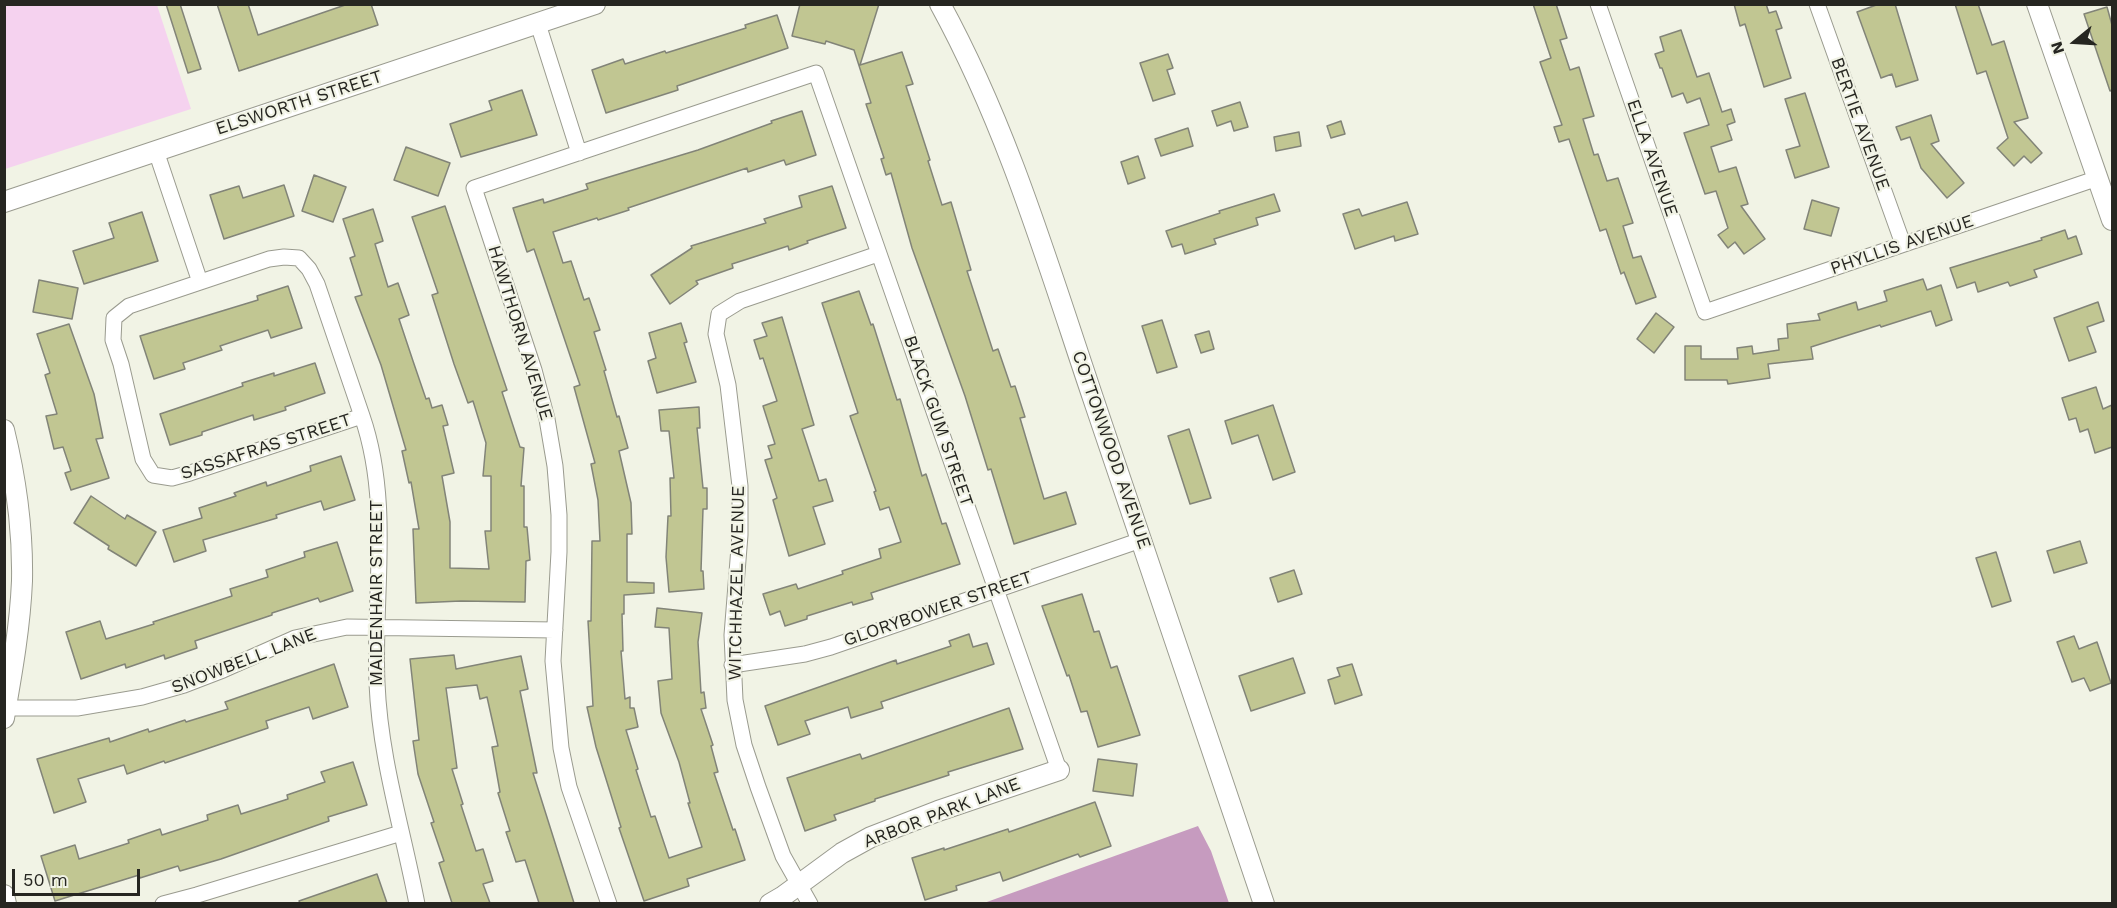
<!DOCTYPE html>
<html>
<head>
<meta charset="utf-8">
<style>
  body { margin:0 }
  #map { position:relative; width:2117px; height:908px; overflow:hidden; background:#f1f3e5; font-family:"Work Sans",sans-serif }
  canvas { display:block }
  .frame { position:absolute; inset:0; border:6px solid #262621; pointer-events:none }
  .north { position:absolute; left:2045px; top:12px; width:60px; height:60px; -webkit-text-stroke:4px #f1f3e5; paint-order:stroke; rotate:252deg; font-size:16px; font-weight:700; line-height:24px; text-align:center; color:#262621 }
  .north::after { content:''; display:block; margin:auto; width:21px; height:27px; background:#262621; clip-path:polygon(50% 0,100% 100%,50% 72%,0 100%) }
  .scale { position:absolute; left:12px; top:869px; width:128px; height:27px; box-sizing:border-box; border:3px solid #262621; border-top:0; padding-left:8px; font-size:18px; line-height:21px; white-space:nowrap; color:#262621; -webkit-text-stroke:4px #f1f3e5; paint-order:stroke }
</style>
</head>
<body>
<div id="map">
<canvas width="2117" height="908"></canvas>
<div class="frame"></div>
<div class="north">N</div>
<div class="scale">50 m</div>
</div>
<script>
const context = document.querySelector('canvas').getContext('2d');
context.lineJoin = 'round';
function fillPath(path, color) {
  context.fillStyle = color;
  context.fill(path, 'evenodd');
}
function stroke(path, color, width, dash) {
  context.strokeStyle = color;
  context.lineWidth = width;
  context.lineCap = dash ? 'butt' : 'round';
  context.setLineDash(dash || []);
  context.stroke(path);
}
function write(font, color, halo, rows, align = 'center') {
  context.font = font + ' "Work Sans",sans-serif';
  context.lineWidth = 4.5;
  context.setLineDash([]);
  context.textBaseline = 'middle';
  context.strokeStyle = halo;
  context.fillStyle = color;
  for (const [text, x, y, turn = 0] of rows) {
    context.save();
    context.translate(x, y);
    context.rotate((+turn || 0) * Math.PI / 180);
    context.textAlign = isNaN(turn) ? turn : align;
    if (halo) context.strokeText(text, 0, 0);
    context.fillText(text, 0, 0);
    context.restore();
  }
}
fillPath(new Path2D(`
  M 4,5 L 157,5 L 191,109 L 5,169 Z`), '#f5d2ef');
fillPath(new Path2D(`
  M 1198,826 L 1211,851 L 1229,903 L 984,903 Z`), '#c69bbf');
const building = new Path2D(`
  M 166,4 L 180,4 L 201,69 L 188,73 Z
  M 217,4 L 248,4 L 258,35 L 348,4 L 371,4 L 378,25 L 239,71 Z
  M 800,4 L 879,4 L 860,65 L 902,52 L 913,84 L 906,86 L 930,160 L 928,161 L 942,205 L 951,202 L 971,270 L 967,271 L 993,351 L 998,349 L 1011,387 L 1015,386 L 1025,417 L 1020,418 L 1044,499 L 1066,492 L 1076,524 L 1014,544 L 991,469 L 988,470 L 965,396 L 912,248 L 891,173 L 886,175 L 881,159 L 884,158 L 866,104 L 871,103 L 854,50 L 826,41 L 825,44 L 792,36 Z
  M 1533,4 L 1556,4 L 1567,38 L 1560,40 L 1570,70 L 1579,67 L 1594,116 L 1583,119 L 1594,155 L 1598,154 L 1607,181 L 1618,178 L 1633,223 L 1623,226 L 1633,258 L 1641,256 L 1656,297 L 1636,304 L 1624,272 L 1621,274 L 1606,229 L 1600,231 L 1569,139 L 1559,142 L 1554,127 L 1562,125 L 1540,62 L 1551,58 Z
  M 1734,4 L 1766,4 L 1769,13 L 1776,11 L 1782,28 L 1776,30 L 1791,78 L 1764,87 L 1745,24 L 1740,26 Z
  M 1879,4 L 1895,4 L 1918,80 L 1896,87 L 1892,74 L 1881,78 L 1857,12 Z
  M 1955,4 L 1978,4 L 1992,45 L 2004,41 L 2028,118 L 2014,122 L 2042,153 L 2031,163 L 2024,156 L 2014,166 L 1997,148 L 2008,138 L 1986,71 L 1977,74 Z
  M 2107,7 L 2112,25 L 2112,90 L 2110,91 L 2084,14 Z
  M 777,15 L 788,48 L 677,86 L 678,90 L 606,113 L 592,70 L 623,59 L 625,64 L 665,51 L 666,53 L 746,28 L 745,25 Z
  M 1681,30 L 1697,77 L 1709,73 L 1722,112 L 1731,109 L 1735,122 L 1727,125 L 1732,140 L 1711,147 L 1719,172 L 1736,167 L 1748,204 L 1741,206 L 1765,239 L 1744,254 L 1735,242 L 1728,248 L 1718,235 L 1728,228 L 1716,191 L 1705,194 L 1684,133 L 1709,125 L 1700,98 L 1687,103 L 1683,93 L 1672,97 L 1662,68 L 1660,68 L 1655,54 L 1664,51 L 1660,37 Z
  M 1168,54 L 1173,68 L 1167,70 L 1175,94 L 1153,101 L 1140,63 Z
  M 522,90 L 537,135 L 461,157 L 450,124 L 492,110 L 489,101 Z
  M 1805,93 L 1829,167 L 1795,178 L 1786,150 L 1800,146 L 1785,99 Z
  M 1240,102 L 1248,127 L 1234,131 L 1231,121 L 1217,126 L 1212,111 Z
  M 802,111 L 816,155 L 786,165 L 784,160 L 748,172 L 747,168 L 628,208 L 629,210 L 598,220 L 597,218 L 553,232 L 563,263 L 571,261 L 584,300 L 589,298 L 600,330 L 594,332 L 606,370 L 604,371 L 617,417 L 619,416 L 628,448 L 619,451 L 631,503 L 632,534 L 627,534 L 627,582 L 654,583 L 654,593 L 624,595 L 624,614 L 622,614 L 623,651 L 621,651 L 625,699 L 630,697 L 630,708 L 634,708 L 638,727 L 626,730 L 638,769 L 636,770 L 651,817 L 655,816 L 669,858 L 702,847 L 688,803 L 690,803 L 679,762 L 661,713 L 658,681 L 672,679 L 669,628 L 655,627 L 657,608 L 702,613 L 698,642 L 701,693 L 704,692 L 706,708 L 701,709 L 713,745 L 711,746 L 718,772 L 714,773 L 733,830 L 735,829 L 745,860 L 687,879 L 689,886 L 644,901 L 619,828 L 621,827 L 596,747 L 587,707 L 593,706 L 588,621 L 591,621 L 592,541 L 600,541 L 598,500 L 591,464 L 595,463 L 574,387 L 580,385 L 534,249 L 527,252 L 513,208 L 543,199 L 544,203 L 588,189 L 586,184 L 698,150 L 772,123 L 771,121 Z
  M 1931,115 L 1939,141 L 1931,144 L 1964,183 L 1947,198 L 1921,168 L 1910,137 L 1901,140 L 1896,127 Z
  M 1341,121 L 1345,134 L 1331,138 L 1327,126 Z
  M 1188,128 L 1193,146 L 1161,156 L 1155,139 Z
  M 1299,132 L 1301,146 L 1276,151 L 1274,137 Z
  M 406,147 L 450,163 L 438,196 L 394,180 Z
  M 1138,156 L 1145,178 L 1128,184 L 1121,162 Z
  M 314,175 L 346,187 L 333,222 L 302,211 Z
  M 284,185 L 294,216 L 224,239 L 210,195 L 239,186 L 243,198 Z
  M 832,186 L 846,228 L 807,241 L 808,243 L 789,250 L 788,246 L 732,264 L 733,268 L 696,281 L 698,284 L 670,304 L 651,275 L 692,248 L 691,246 L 766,223 L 764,219 L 802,207 L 799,196 Z
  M 1274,194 L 1280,211 L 1256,218 L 1258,225 L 1214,239 L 1216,244 L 1185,254 L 1182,244 L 1172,247 L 1166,231 L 1220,213 L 1219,211 Z
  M 1812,200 L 1839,208 L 1831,236 L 1804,229 Z
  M 1407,202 L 1418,234 L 1395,241 L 1394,236 L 1355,249 L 1343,214 L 1359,209 L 1362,216 Z
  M 445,206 L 507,390 L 502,392 L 520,447 L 524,448 L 521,486 L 524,486 L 524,527 L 527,527 L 530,560 L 526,561 L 525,602 L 461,601 L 416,603 L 413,529 L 419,529 L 411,482 L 409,483 L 402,451 L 406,450 L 381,365 L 355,297 L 362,295 L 350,258 L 355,256 L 343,219 L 373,209 L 383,241 L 375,244 L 388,287 L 398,283 L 409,315 L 399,319 L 413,361 L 426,399 L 429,398 L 432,408 L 442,405 L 448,425 L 443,426 L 454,473 L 442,476 L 450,522 L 450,568 L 489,569 L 485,531 L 491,531 L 491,476 L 483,476 L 486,443 L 473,401 L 468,403 L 454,364 L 432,295 L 438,293 L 412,217 Z
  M 142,212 L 158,261 L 84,284 L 73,251 L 114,238 L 109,223 Z
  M 2065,230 L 2068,239 L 2076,236 L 2082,254 L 2034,270 L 2037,277 L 2010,286 L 2008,282 L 1978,292 L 1975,282 L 1957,288 L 1950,268 L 2042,240 L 2041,238 Z
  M 1923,279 L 1927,290 L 1941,285 L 1952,320 L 1936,326 L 1931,311 L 1881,327 L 1880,325 L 1811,347 L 1813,359 L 1768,364 L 1770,378 L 1728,384 L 1727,380 L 1685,380 L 1685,346 L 1701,346 L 1701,359 L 1738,359 L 1737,348 L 1752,346 L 1753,354 L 1779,350 L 1778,339 L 1788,338 L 1787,324 L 1820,320 L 1818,314 L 1856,302 L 1858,310 L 1887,301 L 1884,291 Z
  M 39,280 L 78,288 L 72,319 L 33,312 Z
  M 288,286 L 302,328 L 271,338 L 268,330 L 220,346 L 222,350 L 183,363 L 185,369 L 154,379 L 140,336 L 258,300 L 257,296 Z
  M 859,291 L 871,325 L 873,324 L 897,400 L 900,399 L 922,476 L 926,474 L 942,524 L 946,523 L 960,564 L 871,593 L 873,599 L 853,605 L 852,602 L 807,616 L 807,619 L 785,626 L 780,611 L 770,615 L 763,594 L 796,584 L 798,589 L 843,574 L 842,571 L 881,558 L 879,549 L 901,542 L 889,507 L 880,510 L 874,492 L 876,491 L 850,416 L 858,413 L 822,303 Z
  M 2098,302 L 2104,321 L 2087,327 L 2096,352 L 2069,361 L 2054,318 Z
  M 1656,313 L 1674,327 L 1654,353 L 1637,339 Z
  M 782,317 L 814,425 L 802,429 L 819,481 L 826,479 L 833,501 L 813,507 L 825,544 L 789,556 L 773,500 L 777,498 L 765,460 L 772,458 L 768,446 L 775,444 L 763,406 L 777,401 L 763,358 L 760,359 L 754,340 L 767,336 L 762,323 Z
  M 1162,320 L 1177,367 L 1157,373 L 1142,326 Z
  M 681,323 L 687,342 L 684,343 L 696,382 L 657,393 L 648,361 L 656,358 L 649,333 Z
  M 69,324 L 94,394 L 103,438 L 96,439 L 109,478 L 71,490 L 65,473 L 71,471 L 63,447 L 54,449 L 46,416 L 57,414 L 45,375 L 50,373 L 37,334 Z
  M 1209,331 L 1214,349 L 1201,353 L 1195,335 Z
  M 315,363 L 325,393 L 285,407 L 286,410 L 254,420 L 253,415 L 202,432 L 202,435 L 170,445 L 160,414 L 243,386 L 242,383 L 274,373 L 274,376 Z
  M 2096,387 L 2103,409 L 2112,405 L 2112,447 L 2095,453 L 2088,429 L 2080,432 L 2076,418 L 2069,420 L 2062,398 Z
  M 1273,405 L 1295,472 L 1273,480 L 1258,435 L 1232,444 L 1225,421 Z
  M 699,407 L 700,428 L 697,428 L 703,488 L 707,488 L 707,509 L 703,509 L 701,571 L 703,571 L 704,589 L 669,592 L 666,557 L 668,516 L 671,516 L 670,478 L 674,478 L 669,431 L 661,431 L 659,410 Z
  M 1189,429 L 1211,498 L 1190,504 L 1168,436 Z
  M 341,456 L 355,500 L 324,510 L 321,501 L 276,515 L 277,518 L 203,540 L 206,551 L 174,562 L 163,530 L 202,518 L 199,508 L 236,496 L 234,493 L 266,482 L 267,486 L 311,471 L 310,466 Z
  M 91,496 L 125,519 L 127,515 L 156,532 L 136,566 L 108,549 L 109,546 L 74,523 Z
  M 2080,541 L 2087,563 L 2054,573 L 2047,551 Z
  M 337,542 L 353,591 L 320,602 L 318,598 L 272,613 L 272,615 L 195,641 L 197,648 L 165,659 L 164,655 L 126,668 L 125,664 L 81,679 L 66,632 L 100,621 L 106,639 L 154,624 L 153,622 L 232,596 L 230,589 L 268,577 L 266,570 L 305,557 L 304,552 Z
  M 1996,552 L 2011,601 L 1992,607 L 1976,558 Z
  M 1294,570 L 1302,594 L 1278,602 L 1270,578 Z
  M 1082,594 L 1094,632 L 1099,631 L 1111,668 L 1117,666 L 1140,735 L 1098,747 L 1087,711 L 1081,712 L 1069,675 L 1067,676 L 1042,606 Z
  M 969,634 L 973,647 L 987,643 L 994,664 L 881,702 L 883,708 L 851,718 L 848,707 L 805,721 L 810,734 L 778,745 L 765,706 L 896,660 L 897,664 L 951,646 L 949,641 Z
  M 2074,636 L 2079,649 L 2097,642 L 2111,683 L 2090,691 L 2084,678 L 2072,682 L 2057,642 Z
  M 454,655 L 456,669 L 521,656 L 528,689 L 520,691 L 537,773 L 533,773 L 574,903 L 539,903 L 525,860 L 516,862 L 506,832 L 510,831 L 498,793 L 500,792 L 492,747 L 498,746 L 487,697 L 480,699 L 477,685 L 446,688 L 457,768 L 452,769 L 463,804 L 461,805 L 476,851 L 483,849 L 493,881 L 483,884 L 490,903 L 452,903 L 439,863 L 444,861 L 431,823 L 434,822 L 418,774 L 413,741 L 419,740 L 410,659 Z
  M 1293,658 L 1305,693 L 1251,711 L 1239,676 Z
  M 334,664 L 348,707 L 313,719 L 309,707 L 266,721 L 268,728 L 165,763 L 164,761 L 127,774 L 124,765 L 78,779 L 86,802 L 54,813 L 37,759 L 109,738 L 110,742 L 148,729 L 149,732 L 185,720 L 186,722 L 228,709 L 225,702 Z
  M 1352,664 L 1362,695 L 1335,704 L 1328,680 L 1340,676 L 1337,668 Z
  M 1009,708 L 1023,749 L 948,772 L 949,775 L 875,799 L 875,801 L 834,815 L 836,820 L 805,831 L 787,778 L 860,754 L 862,759 Z
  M 1098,759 L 1137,764 L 1133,796 L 1093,791 Z
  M 353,762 L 367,805 L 328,817 L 329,821 L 221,859 L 180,871 L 178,866 L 140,878 L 139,875 L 55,901 L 41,856 L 75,845 L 79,859 L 129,843 L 128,840 L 160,829 L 162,835 L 208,820 L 207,815 L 238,805 L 241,814 L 288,799 L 287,795 L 325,782 L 321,772 Z
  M 1095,802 L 1111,846 L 1080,857 L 1078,854 L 1003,881 L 1000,872 L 956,886 L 957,890 L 925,900 L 912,858 L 944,848 L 944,850 L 1008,829 L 1009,832 Z
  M 377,874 L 387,903 L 300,903 L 299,901 Z`);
fillPath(building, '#c1c692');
stroke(building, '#828478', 1.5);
const minor = new Path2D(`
  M 1598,4 L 1705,312 L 2098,178
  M 1817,4 L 1903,244
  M 538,24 L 579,153
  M 156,151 L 200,282
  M 362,416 L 190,473 L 172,478 L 153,475 L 143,459 L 121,364 L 113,340 L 114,318 L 129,306 L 269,259 L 284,257 L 299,258 L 309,269 L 317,284 L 362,416 C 392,503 373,594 377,683 C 380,759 403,830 417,904
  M 732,665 L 805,654 L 831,647 L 1141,540
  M 6,708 L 77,708 L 142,697 L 184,685 L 223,670 L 295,638 L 347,627 L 555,630
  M 163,904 L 197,895 L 401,833
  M 609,904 L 569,787 L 561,748 L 553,661 L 559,552 L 559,515 L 555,466 L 547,419 L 534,370 L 474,188 L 816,73 L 1059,770
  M 810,904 L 783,856 L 758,787 L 744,745 L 735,700 L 732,635 L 740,535 L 740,486 L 728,385 L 716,334 L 719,314 L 740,301 L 878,254`);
const tertiary = new Path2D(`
  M 940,4 C 1008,128 1048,265 1093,398 C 1150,567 1207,735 1264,904
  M 2037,4 L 2112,220
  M 4,202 L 595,4
  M 4,430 C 16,479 23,530 22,581 C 20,627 12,672 4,718
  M 4,895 L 6,904
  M 770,904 L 782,897 L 842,853 L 871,837 L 938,811 L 1059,770`);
stroke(minor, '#9a9b8f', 17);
stroke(tertiary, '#9a9b8f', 22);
stroke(minor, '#fff', 15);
stroke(tertiary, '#fff', 20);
write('18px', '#262621', '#f1f3e5', [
  ["ELSWORTH STREET",299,103,-18],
  ["BERTIE AVENUE",1860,124,70],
  ["ELLA AVENUE",1652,158,71],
  ["PHYLLIS AVENUE",1902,245,-19],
  ["HAWTHORN AVENUE",520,333,73],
  ["BLACK GUM STREET",938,421,71],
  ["SASSAFRAS STREET",266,447,-18],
  ["COTTONWOOD AVENUE",1111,450,71],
  ["WITCHHAZEL AVENUE",737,583,-89],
  ["MAIDENHAIR STREET",377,593,-90],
  ["GLORYBOWER STREET",938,609,-19],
  ["SNOWBELL LANE",244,661,-21],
  ["ARBOR PARK LANE",942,813,-21]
]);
</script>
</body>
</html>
